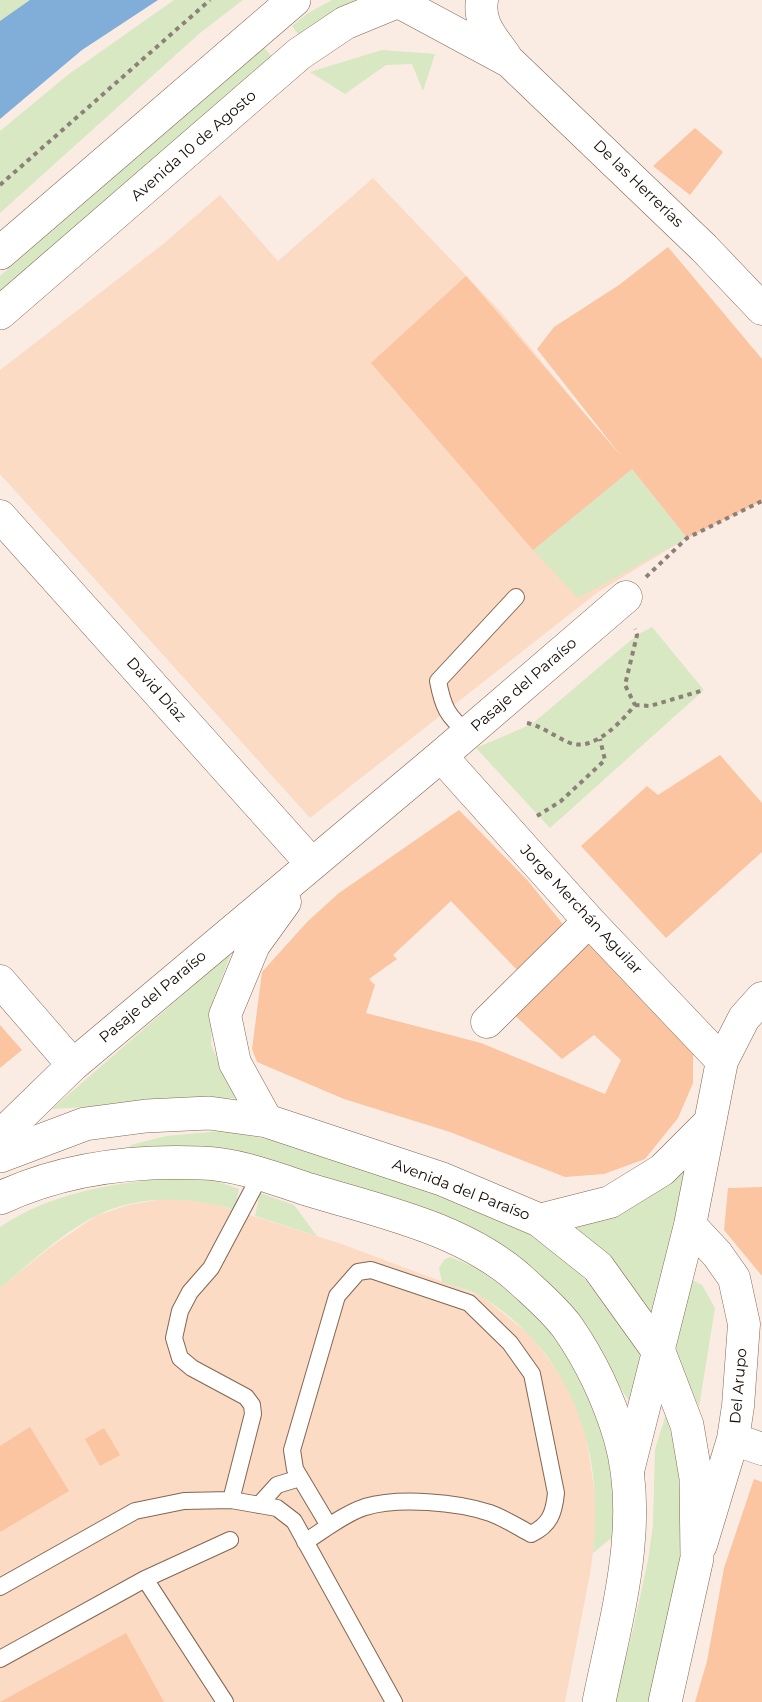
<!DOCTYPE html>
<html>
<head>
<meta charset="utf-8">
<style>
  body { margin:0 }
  canvas { display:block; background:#faece3 }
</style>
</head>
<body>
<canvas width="762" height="1702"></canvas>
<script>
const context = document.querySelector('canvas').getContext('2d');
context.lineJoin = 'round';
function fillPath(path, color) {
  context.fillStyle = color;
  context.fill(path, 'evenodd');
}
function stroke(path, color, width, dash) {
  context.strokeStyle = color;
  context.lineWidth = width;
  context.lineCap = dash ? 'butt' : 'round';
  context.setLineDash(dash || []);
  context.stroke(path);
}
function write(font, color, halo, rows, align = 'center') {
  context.font = font + ' Montserrat,sans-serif';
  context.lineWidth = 4.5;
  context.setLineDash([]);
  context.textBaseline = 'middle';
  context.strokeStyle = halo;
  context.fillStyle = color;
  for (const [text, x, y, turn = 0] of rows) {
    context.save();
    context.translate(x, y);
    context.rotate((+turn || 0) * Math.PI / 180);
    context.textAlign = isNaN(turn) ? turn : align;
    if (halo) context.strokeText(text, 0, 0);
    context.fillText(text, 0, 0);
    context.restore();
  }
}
fillPath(new Path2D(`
  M 373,178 L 501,312 L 687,538 L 598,592 L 310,818 L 0,474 L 0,370 L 162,245 L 220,195 L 278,261 Z
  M 169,1198 L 211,1203 L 339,1243 L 483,1297 L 530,1335 L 568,1385 L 585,1430 L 598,1513 L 590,1574 L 565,1702 L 0,1702 L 0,1288 L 52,1246 L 96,1216 L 128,1205 Z`), '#fcdbc5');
fillPath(new Path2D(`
  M 0,0 L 34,0 L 0,26 Z
  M 174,0 L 243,0 L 200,33 L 0,213 L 0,131 L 69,74 Z
  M 332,0 L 362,0 L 301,38 L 292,26 L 308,13 Z
  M 264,48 L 276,60 L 0,299 L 0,276 Z
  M 382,50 L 435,54 L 423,91 L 412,64 L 386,65 L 345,94 L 310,72 Z
  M 632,469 L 687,538 L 578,598 L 533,550 Z
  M 652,627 L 704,690 L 550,828 L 476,748 L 532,724 L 637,635 Z
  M 231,953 L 213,1001 L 211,1045 L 235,1098 L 52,1109 Z
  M 222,1131 L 285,1142 L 441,1191 L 528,1228 L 578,1271 L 652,1361 L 637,1414 L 581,1324 L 527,1265 L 130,1150 L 131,1145 L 166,1136 Z
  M 697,1147 L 657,1325 C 634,1283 601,1253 564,1222 Z
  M 166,1178 L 211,1179 L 239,1189 L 235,1210 C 190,1196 138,1194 96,1216 C 61,1233 30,1264 0,1288 L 0,1227 C 50,1193 107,1185 166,1178 Z
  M 260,1193 L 294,1205 L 317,1236 L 255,1216 Z
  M 450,1257 L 475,1267 L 533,1309 L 577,1365 L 615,1456 L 615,1535 L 593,1553 C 605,1452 573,1355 484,1298 C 472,1290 455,1287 442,1282 L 439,1268 L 444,1260 Z
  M 689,1278 L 702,1285 L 715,1308 L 699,1407 L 673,1347 Z
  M 666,1414 C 679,1462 686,1512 681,1561 C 676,1607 661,1657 651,1702 L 614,1702 L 633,1630 L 648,1560 L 653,1525 L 655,1449 Z`), '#d7e8c3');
fillPath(new Path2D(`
  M 30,0 L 158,0 L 82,50 L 0,119 L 0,21 Z`), '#81aed8');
fillPath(new Path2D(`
  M 695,128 L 723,152 L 690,195 L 653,166 Z
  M 668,247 L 762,359 L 762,501 L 687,538 L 632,469 L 533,550 L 371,363 L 466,276 L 622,457 L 537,349 L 554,327 L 619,285 Z
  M 720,755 L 762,803 L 762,852 L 666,938 L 581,846 L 647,786 L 658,795 Z
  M 459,810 L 528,881 L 566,928 L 518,971 L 451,901 L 393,955 L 397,959 L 369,979 L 375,985 L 366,1013 L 481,1043 L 605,1094 L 621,1060 L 594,1035 L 562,1059 L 511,1012 L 587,942 L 693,1054 L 693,1083 L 678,1118 L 645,1159 L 604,1174 L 565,1177 L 450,1132 L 344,1099 L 257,1062 L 252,1049 L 262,972 L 307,922 L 339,893 Z
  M 0,1025 L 22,1050 L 0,1068 Z
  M 762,1187 L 762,1276 L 724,1230 L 728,1188 Z
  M 30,1427 L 69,1491 L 0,1532 L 0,1446 Z
  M 104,1428 L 120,1455 L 100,1466 L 85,1439 Z
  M 754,1479 L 762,1482 L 762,1702 L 695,1702 L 707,1661 L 724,1568 Z
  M 126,1633 L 164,1702 L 0,1702 Z`), '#fac5a0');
const lane = new Path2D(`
  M 468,733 C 447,716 443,707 438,681 L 516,597
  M 231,1500 L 253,1414 L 252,1405 L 246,1397 L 192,1368 L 180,1358 L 174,1338 L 180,1311 L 190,1292 L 211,1268 L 261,1174
  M 259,1505 L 277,1485 L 300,1478
  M 305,1542 C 324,1530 344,1514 365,1507 C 399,1497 457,1502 490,1513 C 504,1518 518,1527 531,1534 C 550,1525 554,1513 556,1493 L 532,1374 L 510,1343 L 469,1303 L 371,1270 L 358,1272 L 337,1296 L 292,1450 L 295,1469 L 329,1526
  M 145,1579 L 225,1702
  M 0,1587 L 135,1511 L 184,1501 L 231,1500 L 277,1508 L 294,1521 L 394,1702
  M 0,1659 L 145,1579 L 230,1540`);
const street = new Path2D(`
  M 395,0 L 510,62 L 704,248 L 762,309
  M 482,0 C 478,24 493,38 506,57
  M 0,516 L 312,864
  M 441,756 L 589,921 L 722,1061
  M 0,981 L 73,1065
  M 487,1022 L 589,921
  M 267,1121 L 235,1063 L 225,1015 L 254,945 L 285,902
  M 0,1136 L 73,1065 L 441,756 L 626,597
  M 539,1220 L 610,1202 L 662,1170 L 709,1123
  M 690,1225 L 717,1254 L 734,1278 L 744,1324 L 738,1406 L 733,1439 L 701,1545
  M 733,1439 L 762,1449
  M 628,1471 L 690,1225 L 722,1061 L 744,1018 L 762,998`);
const secondary = new Path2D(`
  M 0,253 L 294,0
  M 0,313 L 299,54 L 345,23 L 401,0
  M 0,1156 L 85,1124 L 146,1116 L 209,1113 L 267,1121 L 442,1179 L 539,1220 L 598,1267 L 659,1352 L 687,1425 L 696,1478 L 697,1558 L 665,1702
  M 0,1198 C 62,1169 134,1160 202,1163 C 238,1164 276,1179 310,1190 C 382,1212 465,1229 522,1281 C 537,1295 556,1311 568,1328 C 590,1360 609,1400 620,1437 C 645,1523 616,1617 599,1702`);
stroke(lane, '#836651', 18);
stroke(street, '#836651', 33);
stroke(secondary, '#836651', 34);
stroke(new Path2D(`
  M 0,185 L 210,0
  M 646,577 L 687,538 L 762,501
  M 635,705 L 650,706 L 704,690
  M 527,723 C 542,726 555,737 570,743 C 594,752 622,721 635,705 L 625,685 L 637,635 L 635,629
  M 537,816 L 561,801 L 605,760 L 600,739`), '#8c8078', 4, [4.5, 4.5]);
stroke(lane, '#fff', 16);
stroke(street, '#fff', 32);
stroke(secondary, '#fff', 33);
write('15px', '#130903', '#fff', [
  ["Avenida 10 de Agosto",194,146,-41],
  ["De las Herrerías",638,184,44],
  ["Pasaje del Paraíso",524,685,-41],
  ["David Díaz",156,690,48],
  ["Jorge Merchán Aguilar",581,910,47],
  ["Pasaje del Paraíso",153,997,-40],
  ["Avenida del Paraíso",461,1190,21],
  ["Del Arupo",739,1386,-85]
]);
</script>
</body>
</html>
